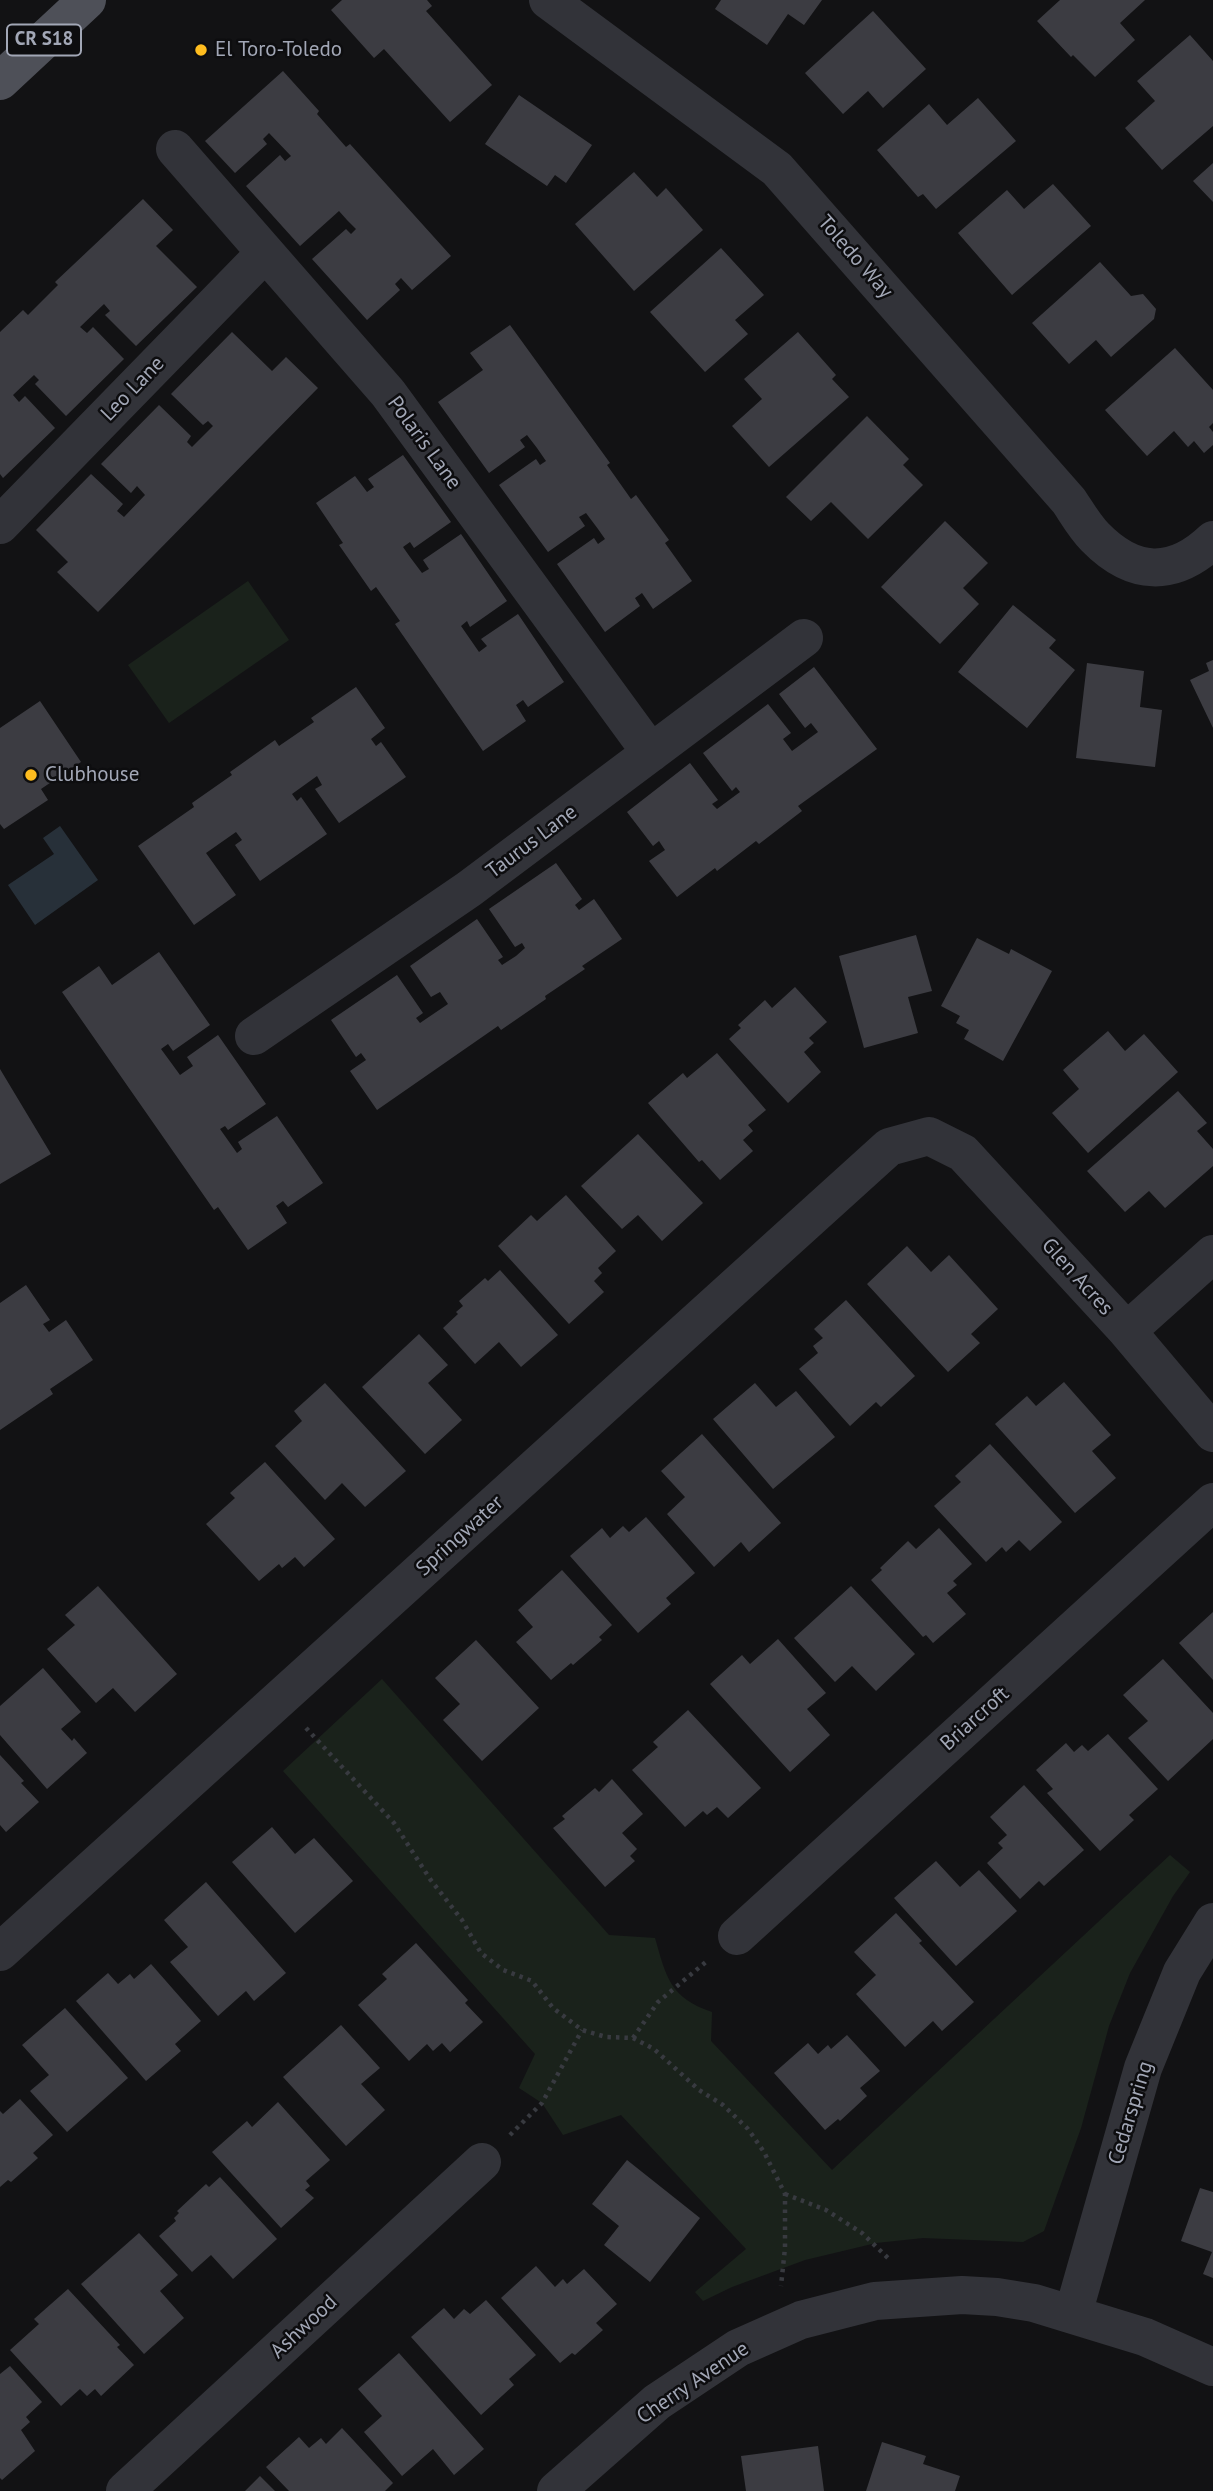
<!DOCTYPE html>
<html>
<head>
<meta charset="utf-8">
<style>
  body { margin:0 }
  canvas { display:block; background:#121214 }
</style>
</head>
<body>
<canvas width="1213" height="2491"></canvas>
<script>
const context = document.querySelector('canvas').getContext('2d');
context.lineJoin = 'round';
function fillPath(path, color) {
  context.fillStyle = color;
  context.fill(path, 'evenodd');
}
function stroke(path, color, width, dash) {
  context.strokeStyle = color;
  context.lineWidth = width;
  context.lineCap = dash ? 'butt' : 'round';
  context.setLineDash(dash || []);
  context.stroke(path);
}
function write(font, color, halo, rows, align = 'center') {
  context.font = font + ' "PT Sans",sans-serif';
  context.lineWidth = 5;
  context.setLineDash([]);
  context.textBaseline = 'middle';
  context.strokeStyle = halo;
  context.fillStyle = color;
  for (const [text, x, y, turn = 0] of rows) {
    context.save();
    context.translate(x, y);
    context.rotate((+turn || 0) * Math.PI / 180);
    context.textAlign = isNaN(turn) ? turn : align;
    if (halo) context.strokeText(text, 0, 0);
    context.fillText(text, 0, 0);
    context.restore();
  }
}
fillPath(new Path2D(`
  M 248,581 L 289,640 L 169,723 L 128,665 Z
  M 382,1679 L 609,1935 L 655,1938 C 666,1977 670,1998 712,2012 L 711,2041 L 832,2170 L 1170,1855 L 1190,1872 L 1173,1896 L 1130,1973 L 1109,2026 L 1081,2128 L 1044,2231 L 1023,2242 L 923,2238 L 876,2243 L 805,2260 L 732,2287 L 703,2301 L 695,2292 L 746,2249 L 621,2115 L 563,2135 L 542,2103 L 519,2088 L 535,2054 L 283,1771 Z`), '#1a221b');
fillPath(new Path2D(`
  M 60,826 L 98,880 L 35,925 L 8,885 L 54,854 L 43,838 Z`), '#273039');
fillPath(new Path2D(`
  M 342,0 L 427,0 L 432,6 L 426,11 L 492,85 L 450,122 L 384,49 L 374,58 L 331,10 Z
  M 721,0 L 822,0 L 804,25 L 788,14 L 767,45 L 715,9 Z
  M 1060,0 L 1145,0 L 1120,23 L 1135,40 L 1095,77 L 1073,55 L 1071,57 L 1037,21 Z
  M 873,11 L 926,69 L 883,108 L 868,91 L 843,114 L 805,73 Z
  M 1190,35 L 1213,61 L 1213,126 L 1162,170 L 1125,128 L 1155,101 L 1137,81 Z
  M 283,71 L 319,111 L 317,114 L 346,147 L 350,144 L 451,256 L 412,290 L 401,278 L 395,284 L 400,290 L 367,320 L 312,259 L 346,229 L 351,234 L 356,229 L 347,220 L 339,211 L 300,246 L 246,186 L 280,155 L 285,161 L 291,156 L 269,133 L 263,139 L 267,144 L 235,173 L 205,141 Z
  M 519,95 L 592,145 L 566,183 L 555,175 L 547,186 L 485,144 Z
  M 978,98 L 1016,141 L 936,209 L 923,194 L 918,197 L 877,150 L 929,104 L 947,125 Z
  M 1213,163 L 1213,202 L 1193,181 Z
  M 634,172 L 657,197 L 666,188 L 703,230 L 634,291 L 575,224 Z
  M 1053,184 L 1091,226 L 1012,295 L 958,233 L 1007,190 L 1024,209 Z
  M 143,199 L 173,230 L 156,246 L 197,287 L 136,346 L 105,315 L 110,311 L 104,304 L 80,327 L 87,333 L 93,327 L 124,359 L 66,416 L 35,384 L 39,380 L 34,375 L 13,395 L 19,402 L 25,396 L 55,428 L 3,478 L 0,474 L 0,332 L 23,310 L 28,315 L 58,285 L 55,282 Z
  M 721,248 L 764,295 L 735,320 L 748,334 L 705,372 L 650,312 Z
  M 1100,262 L 1131,296 L 1143,294 L 1156,309 L 1154,319 L 1111,357 L 1096,340 L 1069,364 L 1032,323 Z
  M 510,325 L 610,463 L 607,465 L 631,499 L 636,495 L 669,540 L 665,543 L 692,581 L 653,609 L 642,593 L 635,598 L 640,606 L 605,632 L 557,564 L 594,538 L 598,544 L 605,539 L 598,529 L 586,513 L 579,517 L 585,526 L 548,552 L 499,485 L 536,459 L 540,465 L 546,461 L 537,448 L 527,435 L 520,440 L 525,447 L 489,473 L 438,402 L 483,370 L 470,353 Z
  M 232,332 L 272,371 L 286,357 L 318,388 L 98,612 L 57,572 L 68,562 L 36,530 L 91,474 L 123,504 L 117,511 L 124,517 L 145,495 L 137,486 L 131,493 L 101,464 L 159,405 L 191,436 L 187,442 L 192,447 L 213,426 L 208,421 L 203,425 L 171,394 Z
  M 798,332 L 836,375 L 832,379 L 849,397 L 769,467 L 732,426 L 762,399 L 744,379 Z
  M 1175,348 L 1213,390 L 1213,423 L 1209,427 L 1213,432 L 1213,445 L 1204,453 L 1194,441 L 1188,447 L 1174,431 L 1147,456 L 1105,410 Z
  M 867,416 L 909,459 L 903,465 L 923,485 L 868,539 L 831,502 L 811,521 L 786,497 Z
  M 403,455 L 451,522 L 414,548 L 410,542 L 403,547 L 410,557 L 422,573 L 429,569 L 423,560 L 461,534 L 507,601 L 470,627 L 467,621 L 461,626 L 479,652 L 487,646 L 481,639 L 518,614 L 564,682 L 528,707 L 523,700 L 516,705 L 526,721 L 483,751 L 395,624 L 400,621 L 376,587 L 371,591 L 339,545 L 343,543 L 316,503 L 355,476 L 367,492 L 374,487 L 368,479 Z
  M 945,521 L 988,563 L 963,588 L 979,604 L 940,644 L 881,587 Z
  M 1013,605 L 1056,640 L 1049,648 L 1075,670 L 1027,728 L 958,672 Z
  M 1213,660 L 1213,728 L 1190,680 L 1209,671 L 1206,663 Z
  M 1087,663 L 1144,671 L 1140,707 L 1162,710 L 1155,767 L 1076,758 Z
  M 814,667 L 877,749 L 798,806 L 802,811 L 759,844 L 756,841 L 717,871 L 715,868 L 677,897 L 649,861 L 665,850 L 659,841 L 653,846 L 627,812 L 690,763 L 718,800 L 712,804 L 717,809 L 740,792 L 736,787 L 732,791 L 703,753 L 768,704 L 791,733 L 783,739 L 792,751 L 818,732 L 811,723 L 805,728 L 779,694 Z
  M 356,687 L 385,728 L 371,739 L 376,746 L 381,742 L 406,777 L 339,823 L 315,789 L 322,785 L 317,776 L 292,794 L 297,801 L 301,797 L 327,834 L 260,881 L 235,845 L 242,840 L 236,832 L 206,853 L 236,895 L 194,925 L 138,846 L 194,807 L 192,803 L 232,775 L 230,772 L 275,740 L 279,746 L 314,722 L 311,718 Z
  M 40,701 L 81,762 L 41,789 L 48,800 L 4,829 L 0,824 L 0,728 Z
  M 556,863 L 582,899 L 575,905 L 579,910 L 594,899 L 622,939 L 582,966 L 585,969 L 545,996 L 546,999 L 501,1030 L 498,1026 L 377,1110 L 350,1071 L 366,1060 L 361,1053 L 356,1057 L 331,1020 L 397,975 L 423,1013 L 416,1018 L 420,1023 L 448,1004 L 440,992 L 431,997 L 410,966 L 477,919 L 503,957 L 498,960 L 502,965 L 516,956 L 525,948 L 522,943 L 515,947 L 489,909 Z
  M 916,935 L 932,991 L 908,997 L 918,1033 L 864,1048 L 839,956 Z
  M 977,938 L 1009,954 L 1011,949 L 1052,971 L 1003,1061 L 964,1039 L 969,1030 L 956,1023 L 960,1016 L 941,1006 Z
  M 159,952 L 210,1025 L 173,1051 L 168,1044 L 161,1049 L 172,1064 L 180,1075 L 193,1066 L 187,1057 L 218,1035 L 266,1104 L 228,1130 L 225,1126 L 220,1129 L 237,1153 L 242,1149 L 238,1142 L 277,1116 L 323,1183 L 288,1207 L 283,1201 L 276,1206 L 287,1223 L 248,1250 L 218,1207 L 214,1210 L 62,992 L 99,966 L 112,985 Z
  M 795,987 L 827,1022 L 809,1038 L 814,1043 L 804,1052 L 821,1072 L 788,1103 L 729,1039 L 741,1028 L 738,1025 L 765,1000 L 772,1008 Z
  M 1108,1031 L 1125,1051 L 1144,1034 L 1178,1072 L 1088,1153 L 1052,1113 L 1079,1089 L 1063,1070 Z
  M 717,1053 L 766,1110 L 748,1125 L 753,1131 L 743,1140 L 753,1151 L 720,1180 L 702,1160 L 699,1162 L 648,1103 L 683,1073 L 687,1078 Z
  M 0,1069 L 51,1154 L 0,1184 Z
  M 1178,1091 L 1207,1123 L 1197,1131 L 1213,1149 L 1213,1166 L 1165,1208 L 1149,1191 L 1125,1212 L 1087,1171 Z
  M 638,1134 L 703,1203 L 662,1241 L 638,1215 L 622,1229 L 581,1186 Z
  M 566,1195 L 616,1251 L 598,1268 L 602,1273 L 594,1281 L 604,1292 L 569,1324 L 498,1246 L 531,1215 L 537,1221 Z
  M 907,1246 L 931,1272 L 949,1255 L 998,1309 L 971,1334 L 980,1343 L 948,1372 L 867,1284 Z
  M 500,1270 L 558,1335 L 521,1367 L 499,1342 L 475,1364 L 443,1328 L 458,1314 L 456,1312 L 463,1306 L 459,1301 L 485,1278 L 488,1281 Z
  M 26,1285 L 50,1320 L 43,1324 L 49,1332 L 66,1320 L 93,1360 L 50,1389 L 53,1394 L 0,1430 L 0,1303 Z
  M 846,1300 L 915,1376 L 881,1407 L 876,1402 L 850,1426 L 799,1369 L 818,1353 L 813,1346 L 823,1338 L 814,1329 Z
  M 419,1334 L 448,1365 L 428,1383 L 462,1420 L 425,1454 L 362,1387 Z
  M 1064,1382 L 1111,1435 L 1092,1451 L 1116,1478 L 1075,1513 L 995,1424 L 1027,1396 L 1036,1406 Z
  M 325,1383 L 406,1471 L 365,1507 L 342,1483 L 325,1500 L 275,1446 L 302,1421 L 294,1411 Z
  M 755,1383 L 776,1407 L 796,1391 L 835,1437 L 773,1489 L 713,1419 Z
  M 702,1434 L 781,1523 L 749,1552 L 741,1542 L 714,1567 L 667,1514 L 685,1497 L 661,1471 Z
  M 990,1444 L 1062,1522 L 1030,1551 L 1019,1540 L 1006,1552 L 1002,1547 L 986,1562 L 934,1506 L 961,1482 L 955,1476 Z
  M 265,1462 L 335,1539 L 304,1567 L 295,1557 L 282,1568 L 279,1564 L 259,1581 L 206,1524 L 235,1498 L 230,1493 Z
  M 646,1517 L 695,1573 L 666,1598 L 671,1604 L 638,1633 L 570,1556 L 602,1528 L 610,1538 L 623,1526 L 629,1532 Z
  M 939,1528 L 972,1564 L 953,1581 L 957,1585 L 947,1593 L 966,1614 L 933,1643 L 926,1635 L 923,1637 L 871,1580 L 882,1570 L 880,1568 L 908,1541 L 916,1549 Z
  M 562,1570 L 612,1625 L 599,1637 L 602,1640 L 573,1665 L 571,1663 L 551,1680 L 516,1642 L 533,1627 L 518,1610 Z
  M 98,1586 L 177,1674 L 135,1712 L 113,1688 L 96,1703 L 47,1649 L 75,1625 L 65,1615 Z
  M 851,1586 L 915,1654 L 876,1691 L 852,1666 L 835,1682 L 794,1638 Z
  M 1213,1612 L 1213,1680 L 1179,1643 Z
  M 778,1639 L 826,1693 L 807,1709 L 830,1735 L 790,1772 L 710,1684 L 742,1655 L 750,1664 Z
  M 476,1640 L 539,1708 L 482,1761 L 443,1720 L 460,1704 L 435,1678 Z
  M 1163,1659 L 1213,1713 L 1213,1739 L 1168,1781 L 1128,1738 L 1148,1721 L 1123,1695 Z
  M 43,1668 L 81,1712 L 61,1729 L 72,1741 L 74,1738 L 87,1753 L 47,1789 L 0,1735 L 0,1706 Z
  M 688,1710 L 761,1788 L 728,1818 L 717,1807 L 707,1815 L 703,1811 L 685,1827 L 632,1770 L 658,1747 L 653,1742 Z
  M 1108,1734 L 1158,1789 L 1129,1815 L 1134,1820 L 1100,1851 L 1047,1793 L 1053,1789 L 1036,1770 L 1066,1743 L 1074,1752 L 1082,1745 L 1088,1751 Z
  M 0,1755 L 24,1781 L 21,1783 L 39,1802 L 6,1832 L 0,1825 Z
  M 612,1779 L 643,1814 L 622,1833 L 637,1849 L 630,1856 L 635,1861 L 605,1887 L 553,1828 L 565,1819 L 562,1816 L 595,1788 L 599,1792 Z
  M 1024,1785 L 1084,1850 L 1044,1886 L 1039,1881 L 1020,1899 L 987,1863 L 1003,1848 L 998,1843 L 1007,1835 L 990,1817 Z
  M 272,1827 L 295,1854 L 314,1838 L 353,1881 L 295,1933 L 232,1862 Z
  M 936,1861 L 960,1887 L 979,1870 L 1017,1911 L 956,1966 L 894,1898 Z
  M 206,1882 L 286,1973 L 254,2001 L 246,1991 L 218,2016 L 170,1962 L 188,1947 L 164,1920 Z
  M 896,1913 L 922,1941 L 919,1943 L 974,2002 L 942,2031 L 933,2021 L 905,2047 L 856,1994 L 876,1975 L 854,1952 Z
  M 416,1943 L 468,2000 L 465,2003 L 483,2022 L 450,2052 L 442,2043 L 433,2051 L 427,2044 L 409,2061 L 358,2005 L 387,1979 L 382,1974 Z
  M 151,1964 L 201,2021 L 175,2044 L 181,2051 L 146,2081 L 76,2001 L 108,1973 L 118,1984 L 130,1974 L 134,1979 Z
  M 65,2008 L 128,2078 L 67,2132 L 30,2091 L 49,2075 L 22,2045 Z
  M 341,2025 L 380,2068 L 361,2084 L 385,2110 L 346,2146 L 283,2077 Z
  M 847,2035 L 880,2071 L 860,2088 L 867,2096 L 840,2121 L 838,2119 L 825,2130 L 774,2073 L 808,2043 L 818,2054 L 828,2045 L 831,2049 Z
  M 20,2099 L 53,2135 L 33,2153 L 38,2158 L 11,2182 L 8,2180 L 0,2187 L 0,2111 L 3,2114 Z
  M 278,2102 L 330,2160 L 306,2181 L 310,2186 L 305,2190 L 314,2198 L 281,2228 L 212,2152 L 247,2121 L 252,2127 Z
  M 627,2160 L 700,2218 L 650,2282 L 604,2245 L 619,2226 L 592,2204 Z
  M 220,2177 L 277,2239 L 233,2279 L 211,2255 L 192,2272 L 159,2236 L 176,2221 L 174,2218 L 179,2213 L 177,2211 L 206,2184 L 209,2187 Z
  M 1200,2188 L 1213,2192 L 1213,2278 L 1203,2274 L 1212,2252 L 1181,2241 Z
  M 139,2233 L 178,2275 L 160,2291 L 184,2318 L 144,2354 L 81,2284 Z
  M 536,2266 L 555,2287 L 563,2279 L 567,2284 L 584,2269 L 617,2304 L 596,2323 L 603,2330 L 575,2355 L 572,2353 L 560,2363 L 501,2298 Z
  M 68,2289 L 120,2345 L 117,2347 L 134,2365 L 101,2396 L 95,2389 L 87,2396 L 80,2389 L 61,2406 L 10,2350 L 39,2324 L 34,2319 Z
  M 486,2300 L 536,2355 L 509,2379 L 514,2385 L 481,2415 L 411,2337 L 444,2308 L 454,2319 L 464,2309 L 470,2314 Z
  M 399,2353 L 484,2449 L 454,2475 L 433,2449 L 402,2476 L 364,2432 L 382,2416 L 358,2389 Z
  M 10,2366 L 42,2402 L 26,2417 L 30,2422 L 21,2430 L 35,2451 L 2,2480 L 0,2478 L 0,2374 Z
  M 342,2428 L 393,2483 L 385,2491 L 289,2491 L 266,2467 L 299,2437 L 309,2448 L 321,2438 L 326,2444 Z
  M 882,2442 L 926,2456 L 923,2464 L 960,2476 L 955,2491 L 866,2491 Z
  M 818,2446 L 824,2491 L 746,2491 L 741,2456 Z
  M 260,2476 L 275,2491 L 245,2491 Z`), '#3c3c42');
stroke(new Path2D(`
  M 306,1728 L 394,1823 L 430,1879 L 462,1920 L 481,1953 L 503,1970 L 532,1981 L 553,2008 L 582,2030 L 606,2037 L 633,2038 L 654,2049 L 699,2090 L 723,2105 L 748,2129 L 764,2152 L 785,2194 L 785,2248 L 781,2286
  M 633,2038 L 658,2002 L 707,1961
  M 510,2135 L 542,2103 L 582,2030
  M 785,2194 L 826,2210 L 862,2233 L 890,2260`), '#383a40', 4.5, [3.5, 5]);
stroke(new Path2D(`
  M 548,0 L 777,169 L 1069,501 C 1077,513 1085,527 1095,537 C 1133,576 1173,578 1213,540
  M 175,149 L 388,393 L 651,753
  M 0,525 L 265,253
  M 254,1036 L 469,889 L 804,638
  M 1127,1331 L 1213,1254
  M 737,1936 L 1213,1502
  M 0,1952 L 889,1147 L 929,1136 L 963,1153 L 1127,1331 L 1213,1433
  M 1073,2314 L 1143,2068 L 1182,1972 L 1213,1922
  M 125,2491 L 482,2162
  M 556,2491 L 657,2402 L 738,2348 L 801,2320 L 875,2301 L 962,2295 L 997,2297 L 1034,2303 L 1145,2337 L 1213,2367`), '#323339', 38);
stroke(new Path2D(`
  M 0,81 L 87,0`), '#4e5058', 38);
for (const [x, y, r, color] of [
  [201,50,7,"#ffbd1f"],
  [31,775,7,"#ffbd1f"]
]) {
  const dot = new Path2D();
  dot.arc(x, y, r, 0, 2 * Math.PI);
  context.fillStyle = color;
  context.fill(dot);
  stroke(dot, '#0d0d0f', 2.5);
}
for (const [x, y, w] of [
  [44,40,74]
]) {
  const box = new Path2D();
  box.roundRect(x - w / 2, y - 15.5, w, 31, 5);
  context.fillStyle = '#0d0d0f';
  context.fill(box);
  stroke(box, '#a2a7b6', 2);
}
write('bold 19px', '#a2a7b6', null, [
  ["CR S18",44,40]
]);
write('21px', '#a2a7b6', '#0d0d0f', [
  ["El Toro-Toledo",215,50],
  ["Clubhouse",45,775]
], 'left');
write('21px', '#a2a7b6', '#0d0d0f', [
  ["Toledo Way",855,257,49],
  ["Leo Lane",133,389,-46],
  ["Polaris Lane",424,443,54],
  ["Taurus Lane",532,842,-37],
  ["Glen Acres",1077,1277,48],
  ["Springwater",460,1536,-42],
  ["Briarcroft",975,1719,-42],
  ["Cedarspring",1131,2113,-73],
  ["Ashwood",304,2327,-43],
  ["Cherry Avenue",693,2383,-34]
]);
</script>
</body>
</html>
